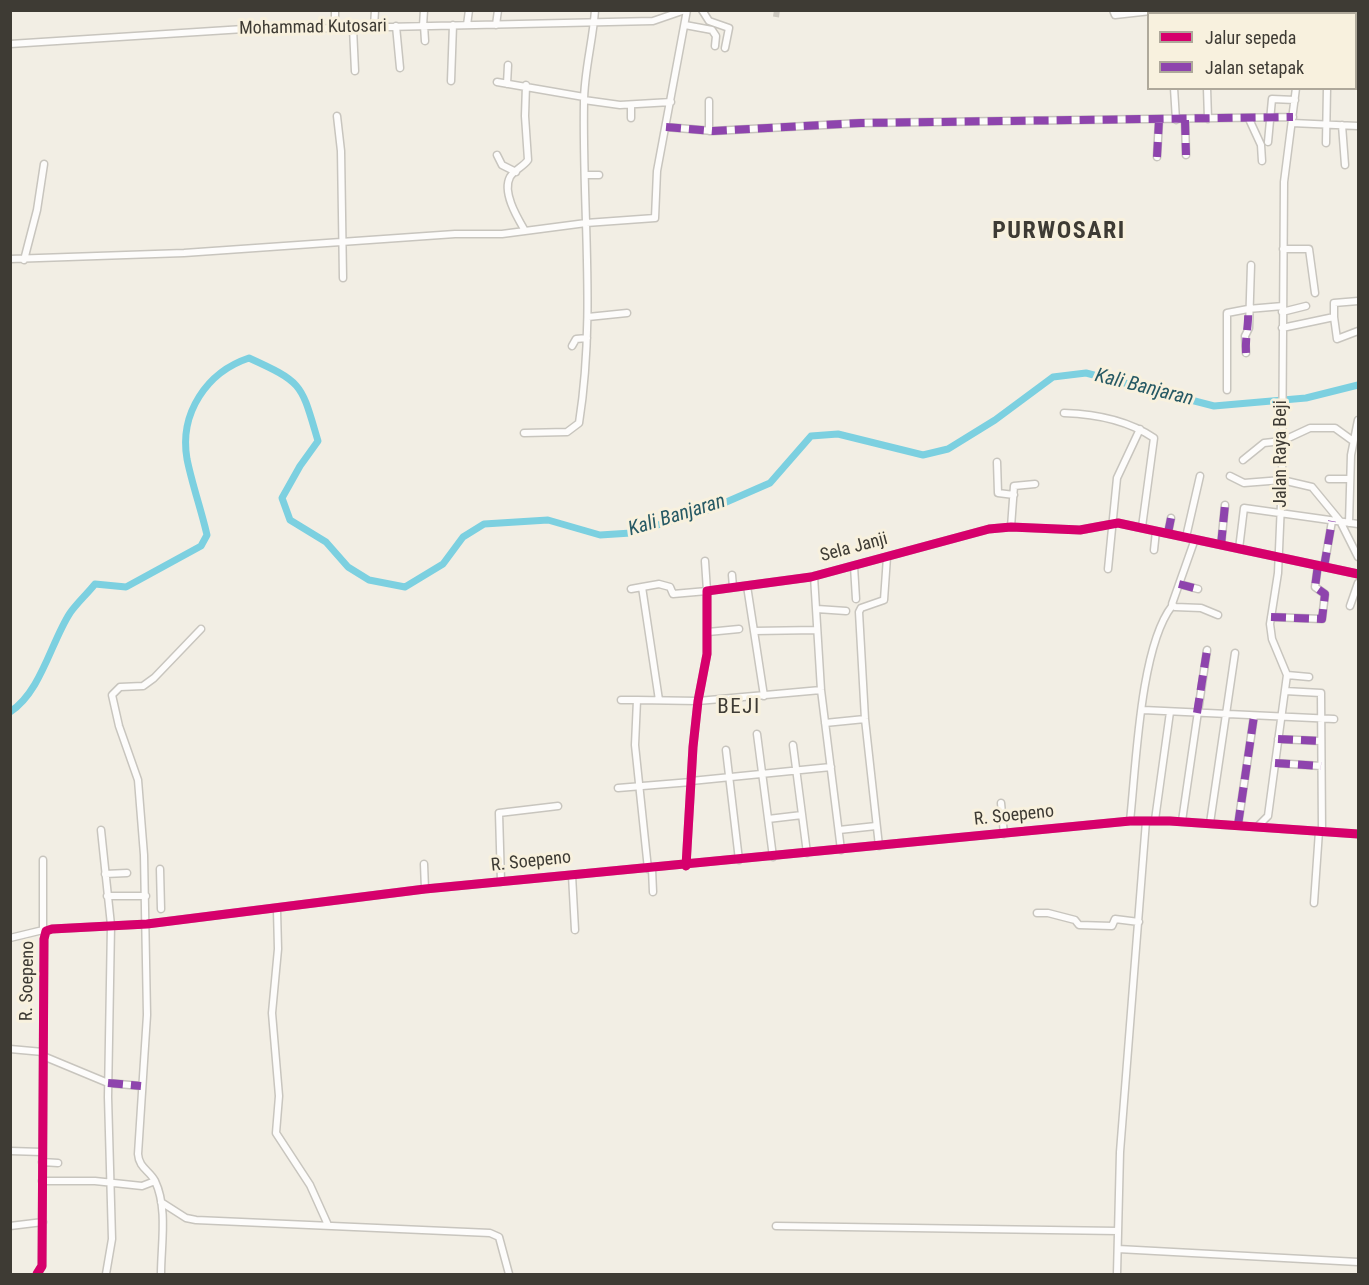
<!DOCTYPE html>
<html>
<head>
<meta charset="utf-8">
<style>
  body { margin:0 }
  #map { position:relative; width:1369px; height:1285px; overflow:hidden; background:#f2eee4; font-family:"Roboto Condensed",sans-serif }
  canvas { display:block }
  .frame { position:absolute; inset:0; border:12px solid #3e3b34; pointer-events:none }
  .legend { position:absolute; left:1147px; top:12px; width:210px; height:78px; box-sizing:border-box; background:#f8f1de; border:2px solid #aea89a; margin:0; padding:8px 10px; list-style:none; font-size:18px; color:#3e3b34 }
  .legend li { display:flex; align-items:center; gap:12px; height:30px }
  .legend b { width:30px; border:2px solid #aea89a }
</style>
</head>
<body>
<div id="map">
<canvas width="1369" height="1285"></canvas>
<div class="frame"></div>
<ul class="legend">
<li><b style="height:8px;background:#d6006c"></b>Jalur sepeda</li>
<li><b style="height:8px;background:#8e44ad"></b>Jalan setapak</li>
</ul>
</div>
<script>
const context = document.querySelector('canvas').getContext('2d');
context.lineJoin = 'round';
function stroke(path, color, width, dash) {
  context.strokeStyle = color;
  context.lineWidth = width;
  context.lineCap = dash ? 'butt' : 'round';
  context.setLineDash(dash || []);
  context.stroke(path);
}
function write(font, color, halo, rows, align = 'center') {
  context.font = font + ' "Roboto Condensed",sans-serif';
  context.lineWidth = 6;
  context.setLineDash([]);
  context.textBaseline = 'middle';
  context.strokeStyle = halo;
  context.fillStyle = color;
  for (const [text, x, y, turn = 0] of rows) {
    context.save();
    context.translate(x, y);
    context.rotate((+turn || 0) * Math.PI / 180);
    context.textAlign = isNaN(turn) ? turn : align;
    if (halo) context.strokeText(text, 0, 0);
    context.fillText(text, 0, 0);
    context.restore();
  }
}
stroke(new Path2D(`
  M 10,712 C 41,692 51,642 70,613 C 77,603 87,594 95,584 L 126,587 L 201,546 L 207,535 C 201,509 192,484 187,459 C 179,413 207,372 249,358 C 304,383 301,384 318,441 L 300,466 L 282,498 L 290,520 L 326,542 L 348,567 L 369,580 L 405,587 L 443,564 L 463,537 L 484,524 L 548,520 L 600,535 L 631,533 L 708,510 L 770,483 L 811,436 L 838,434 L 923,455 L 948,449 L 995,420 L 1053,377 L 1086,373 L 1214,406 L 1306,398 L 1358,385`), '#7cd0e0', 7);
stroke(new Path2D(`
  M 776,17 L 777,10`), '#cecac1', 6, [6, 3]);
const minor = new Path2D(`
  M 702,10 L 709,21 L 729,28 L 725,48
  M 1113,10 L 1115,15 L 1151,11
  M 1206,10 L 1206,14
  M 1264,14 L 1265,10
  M 1303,14 L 1303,10
  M 1356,14 L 1358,25
  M 424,25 L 425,41
  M 467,25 L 469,10
  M 496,25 L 498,10
  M 685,25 L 712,30 L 716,36 L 715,46
  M 396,26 L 400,68
  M 423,26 L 424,10
  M 374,27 L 375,10
  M 335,28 L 335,10
  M 353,28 L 355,71
  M 10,44 L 275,27 L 297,29 L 653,21 L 685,10
  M 1356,75 L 1358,48
  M 451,81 L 453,25
  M 497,82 L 584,97
  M 507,84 L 508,65
  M 1174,88 L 1176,120
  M 1207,88 L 1208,119
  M 584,100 L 620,105 L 671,102
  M 337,116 L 341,151 L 343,278
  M 631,118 L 631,105
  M 1249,119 L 1261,145 L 1262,161
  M 1185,120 L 1186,155
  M 1292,123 L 1358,126
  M 1342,125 L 1345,165
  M 666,127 L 713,131 L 861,123 L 1293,117
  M 709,131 L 709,101
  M 1268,142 L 1272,99 L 1295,100
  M 1326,143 L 1327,88
  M 497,155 L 502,165 L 516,172
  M 1157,157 L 1159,120
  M 585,175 L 599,175
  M 524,229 C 517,217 502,192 510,177 C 514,170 523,167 528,160 L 525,116 L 526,85
  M 1283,249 L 1309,249 L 1315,293
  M 10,259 L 184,253 L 455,234 L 502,234 L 586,223 L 655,218 L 657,171 L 687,10
  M 24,260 L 37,210 L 44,164
  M 1282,312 L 1306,306
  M 588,317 L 627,313
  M 1334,317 L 1334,303 L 1358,301
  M 1282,328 L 1334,317 L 1337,339 L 1358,331
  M 572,346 L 576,339 L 587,338
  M 1246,353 L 1245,336 L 1249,328 L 1251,265
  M 1227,390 L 1227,313 L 1248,309 L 1283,306
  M 1064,413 C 1095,414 1129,421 1154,438 L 1142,527
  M 524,433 L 567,432 L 579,423 C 596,316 582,209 584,102 C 584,71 593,41 595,10
  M 1243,460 L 1264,443 L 1282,441 L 1310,428 L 1335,428 L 1353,441
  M 997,462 L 998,493 L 1014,495
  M 1230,476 L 1244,483 L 1282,480 L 1312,487 L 1340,521 L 1358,557
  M 1329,479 L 1350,479
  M 1349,523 L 1351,455 L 1358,420
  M 1011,527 L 1014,486 L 1035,484
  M 1168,533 L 1171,518
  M 1186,537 L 1200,476
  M 1195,539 L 1172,604 L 1175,607 L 1201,608 L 1218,615
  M 1221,545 L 1225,505
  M 1239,549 L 1244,508 L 1358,524
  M 1154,550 L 1156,531
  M 854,566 L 856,599
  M 1324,567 L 1332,521
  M 1108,569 L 1117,478 L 1140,429
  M 732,575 L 733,587
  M 814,576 L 821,690 L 841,850
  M 1179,584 L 1198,589
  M 747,586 L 764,696
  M 631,589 L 642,587
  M 1350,606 L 1358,583
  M 817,609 L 846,611
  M 1271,617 L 1322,619 L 1325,594 L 1315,587 L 1318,565
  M 754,631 L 817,630
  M 708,632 L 739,629
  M 1287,675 L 1309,677
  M 1285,691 L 1321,693 L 1322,831
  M 621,700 L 637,700
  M 659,700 L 642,587 L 659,584 L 670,587 L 673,594 L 707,591 L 705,561
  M 1143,710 L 1334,719
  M 825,723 L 865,719
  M 757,734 L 773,857
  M 1278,739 L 1320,741
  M 793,745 L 807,853
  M 726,750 L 739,860
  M 1275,763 L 1321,766
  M 691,781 L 831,767
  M 618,788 L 691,782
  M 1001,803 L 1004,834
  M 768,819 L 802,815
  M 1155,820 L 1170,712
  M 1130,821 C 1136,767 1140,647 1172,606
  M 1182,821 L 1207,650
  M 1210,823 L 1235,653
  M 1238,825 L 1254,716
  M 1258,826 L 1268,816 L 1287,675 L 1272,639 L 1270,624 L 1278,573 L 1282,480 L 1284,182 L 1296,88
  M 101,830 L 111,925 L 108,1097 L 112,1239 L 106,1274
  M 839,830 L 876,826
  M 879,846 L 865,719 L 859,612 L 861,608 L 884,600 L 887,557
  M 43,860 L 43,930 L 46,931
  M 424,864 L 425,889
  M 686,866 L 693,747 L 698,701 L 707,654 L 707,591 L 811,577 L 989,529 L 1011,527 L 1080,530 L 1118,523 L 1358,574
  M 160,869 L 161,909
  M 648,869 L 635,745 L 637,700 L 698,701 L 821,690
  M 652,869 L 653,892
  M 105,874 L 127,873
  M 572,875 L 575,930
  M 501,882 L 499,813 L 558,806
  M 107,896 L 146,896
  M 1314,903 L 1319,831
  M 277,910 L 278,949 L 272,1013 L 279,1096 L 276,1133 L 310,1185 L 328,1225
  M 1037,913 L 1048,913 L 1075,920 L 1079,925 L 1112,926 L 1115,919 L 1139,922
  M 10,938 L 43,930
  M 10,1049 L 43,1052
  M 43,1056 L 108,1083 L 141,1086
  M 10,1151 L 42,1152
  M 42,1162 L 58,1163
  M 42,1181 L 95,1181 L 142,1186 L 155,1181
  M 161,1202 L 186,1218 L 196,1220 L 490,1233 L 499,1237 L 509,1274
  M 10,1226 L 43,1222
  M 776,1226 L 1118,1231
  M 1118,1249 L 1358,1262
  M 37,1274 L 42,1266 L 44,939 L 46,931 L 52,929 L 147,924 L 425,889 L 1130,821 L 1170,821 L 1358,834
  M 161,1274 C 161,1245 168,1208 155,1181 C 149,1170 139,1168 138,1154 L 147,1015 L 144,855 L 138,780 L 119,726 L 112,695 L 120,687 L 143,686 L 154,678 L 201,629
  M 1117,1274 L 1120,1152 L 1146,821`);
stroke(minor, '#c8c5be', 9);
stroke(minor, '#fdfcfb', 6);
stroke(new Path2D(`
  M 1185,120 L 1186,155
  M 666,127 L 713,131 L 861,123 L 1293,117
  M 1157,157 L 1159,120
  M 1246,353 C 1245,337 1249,325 1248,309
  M 1168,533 L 1171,518
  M 1221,545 L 1225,505
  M 1324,567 L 1332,521
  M 1179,584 L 1198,589
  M 1271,617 L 1322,619 L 1325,594 L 1315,587 L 1318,565
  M 1197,713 L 1207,650
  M 1278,739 L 1320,741
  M 1275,763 L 1321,766
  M 1238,825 L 1254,716
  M 108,1083 L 141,1086`), '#8e44ad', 8, [15, 8]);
stroke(new Path2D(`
  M 686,866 L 693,747 L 698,701 L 707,654 L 707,591 L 811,577 L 989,529 L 1011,527 L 1080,530 L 1118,523 L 1358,574
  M 37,1274 L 42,1266 L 44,939 L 46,931 L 52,929 L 147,924 L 425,889 L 1130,821 L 1170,821 L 1358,834`), '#d6006c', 9);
write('18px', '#3e3b34', '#f8f1de', [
  ["Mohammad Kutosari",313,28,-1],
  ["Jalan Raya Beji",1281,454,-90],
  ["Sela Janji",854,548,-15],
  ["R. Soepeno",1014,816,-6],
  ["R. Soepeno",531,862,-6],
  ["R. Soepeno",28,981,-89]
]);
write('italic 20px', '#265964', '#f8f1de', [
  ["Kali Banjaran",1144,388,14],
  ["Kali Banjaran",677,516,-17]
]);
context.letterSpacing = '1.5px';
write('21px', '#3e3b34', '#f8f1de', [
  ["BEJI",739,708]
]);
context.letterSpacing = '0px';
context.letterSpacing = '1.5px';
write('bold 24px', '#3e3b34', '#f8f1de', [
  ["PURWOSARI",1059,232]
]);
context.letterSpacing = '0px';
</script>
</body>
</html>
